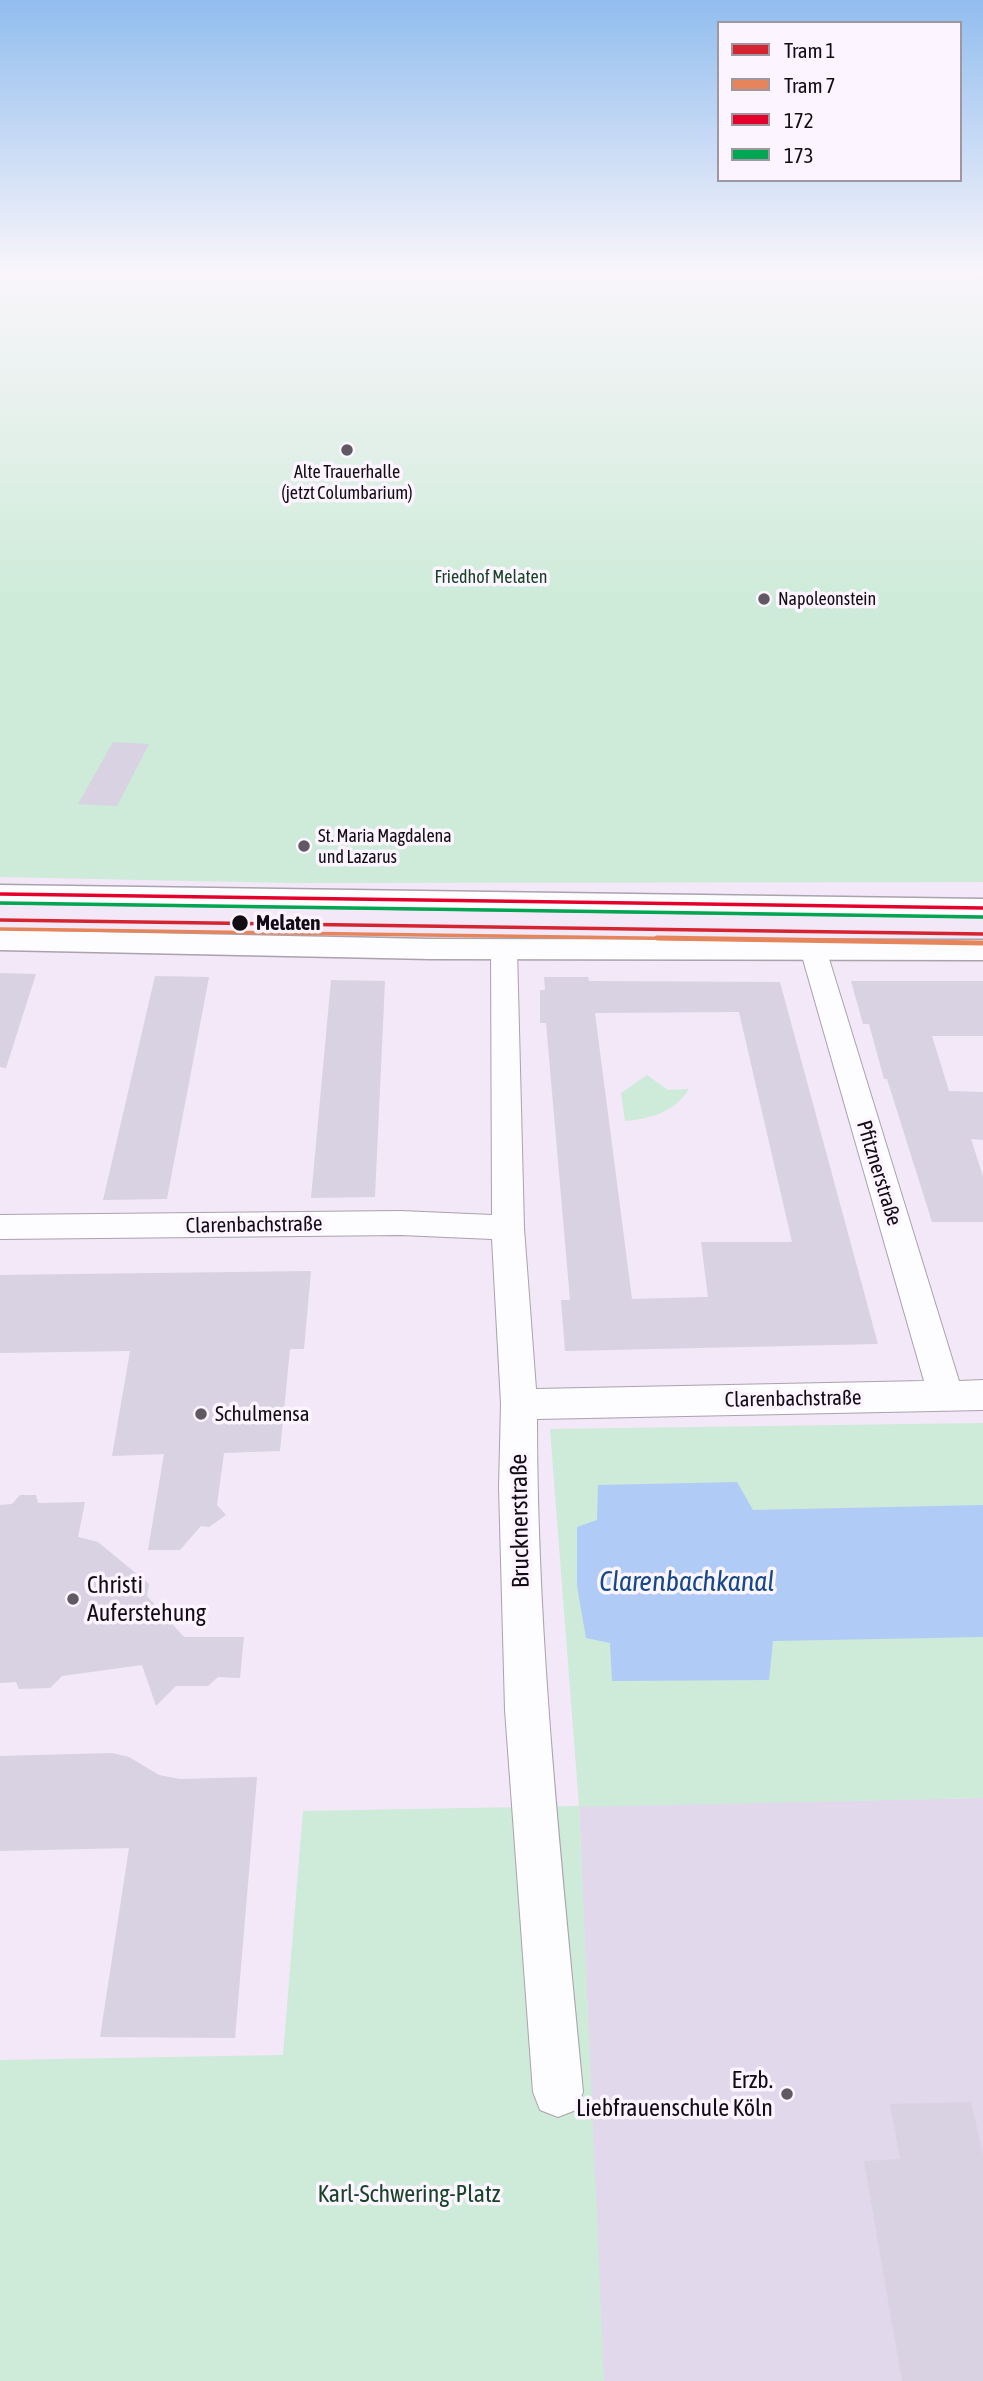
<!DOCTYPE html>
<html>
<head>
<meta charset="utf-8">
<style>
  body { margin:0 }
  #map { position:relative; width:983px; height:2381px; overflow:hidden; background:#f2e8f7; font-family:"Asap Condensed",sans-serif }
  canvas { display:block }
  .legend { position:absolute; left:717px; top:21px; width:245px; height:161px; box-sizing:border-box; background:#fcf4ff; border:2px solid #9e97a1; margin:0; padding:9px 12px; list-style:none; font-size:21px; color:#120c15 }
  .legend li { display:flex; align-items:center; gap:14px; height:35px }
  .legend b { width:35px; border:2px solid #9e97a1 }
</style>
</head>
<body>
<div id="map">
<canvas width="983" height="2381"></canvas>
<ul class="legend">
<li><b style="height:9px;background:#d52330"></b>Tram 1</li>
<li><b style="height:9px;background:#e6855c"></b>Tram 7</li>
<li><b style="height:9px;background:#e4002b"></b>172</li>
<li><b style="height:9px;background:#00a651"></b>173</li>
</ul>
</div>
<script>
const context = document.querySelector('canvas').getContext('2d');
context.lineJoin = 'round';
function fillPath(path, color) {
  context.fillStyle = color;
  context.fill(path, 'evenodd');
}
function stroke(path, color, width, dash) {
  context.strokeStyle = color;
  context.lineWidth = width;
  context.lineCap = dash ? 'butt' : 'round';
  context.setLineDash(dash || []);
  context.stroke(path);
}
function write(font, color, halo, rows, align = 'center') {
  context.font = font + ' "Asap Condensed",sans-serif';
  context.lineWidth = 7;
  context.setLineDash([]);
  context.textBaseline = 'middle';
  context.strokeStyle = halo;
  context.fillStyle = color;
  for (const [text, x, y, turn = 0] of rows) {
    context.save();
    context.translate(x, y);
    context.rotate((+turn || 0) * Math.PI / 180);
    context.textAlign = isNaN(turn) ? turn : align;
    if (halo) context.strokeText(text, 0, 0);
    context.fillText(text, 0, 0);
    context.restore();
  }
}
fillPath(new Path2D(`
  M 983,1798 L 983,2381 L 603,2381 L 579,1806 Z`), '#e1d8eb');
fillPath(new Path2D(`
  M 0,271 L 954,271 L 983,276 L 983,882 L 288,883 L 0,877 Z
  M 647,1075 L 668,1090 L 689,1089 C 675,1112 650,1119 625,1121 L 621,1093 Z
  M 983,1423 L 983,1798 L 579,1807 L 604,2381 L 0,2381 L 0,2060 L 283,2055 L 303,1811 L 579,1806 L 550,1429 Z`), '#cdebd8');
fillPath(new Path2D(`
  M 737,1482 L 753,1510 L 983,1505 L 983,1637 L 773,1641 L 769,1680 L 612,1681 L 610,1643 L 586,1638 L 577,1586 L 577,1527 L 597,1520 L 598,1485 Z`), '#b0cbf6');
fillPath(new Path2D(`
  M 113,742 L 149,744 L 117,806 L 78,804 Z
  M 0,973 L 36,974 L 6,1068 L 0,1067 Z
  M 155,976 L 209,977 L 167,1199 L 103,1200 Z
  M 544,977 L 588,977 L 589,981 L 780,982 L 878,1344 L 565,1351 L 561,1300 L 570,1300 L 546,1023 L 540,1023 L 540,990 L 545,990 ZM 739,1012 L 792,1242 L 701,1242 L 708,1297 L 632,1299 L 595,1013 Z
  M 331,980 L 385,981 L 375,1197 L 311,1198 Z
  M 851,981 L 983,981 L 983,1036 L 932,1036 L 949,1091 L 983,1092 L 983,1140 L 971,1139 L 983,1176 L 983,1222 L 932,1222 L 887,1079 L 884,1079 L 869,1024 L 863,1024 Z
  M 311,1271 L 304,1349 L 290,1349 L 280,1451 L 224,1453 L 217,1505 L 226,1515 L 209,1527 L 201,1526 L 180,1550 L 148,1550 L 164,1454 L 112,1456 L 130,1351 L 0,1353 L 0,1275 Z
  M 20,1495 L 36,1495 L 38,1503 L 85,1502 L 78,1537 L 98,1542 L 149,1584 L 147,1596 L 184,1637 L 244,1637 L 240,1678 L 218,1677 L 208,1686 L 176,1686 L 156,1706 L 142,1665 L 62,1676 L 50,1688 L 19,1689 L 16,1682 L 0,1683 L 0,1505 L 12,1504 Z
  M 112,1753 L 129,1757 L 159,1775 L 180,1779 L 257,1777 L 235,2038 L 100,2037 L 129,1848 L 0,1851 L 0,1756 Z
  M 971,2102 L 983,2155 L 983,2381 L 902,2381 L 864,2161 L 900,2159 L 890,2104 Z`), '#d8d2e3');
const street = new Path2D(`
  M 504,941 L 513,943 L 517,949 L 524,1228 L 536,1389 L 924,1381 L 800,949 L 804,943 L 822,943 L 826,949 L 959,1381 L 983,1380 L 983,1410 L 537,1419 C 537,1644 562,1868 583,2092 L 576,2110 L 558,2117 L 540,2110 L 533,2092 L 505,1710 L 499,1487 L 501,1404 L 492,1239 L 401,1235 L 0,1239 L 0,1215 L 401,1211 L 492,1215 L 491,949 L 495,943 Z`);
const primary = new Path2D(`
  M 0,885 L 983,899 L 983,917 L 0,903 Z
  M 0,930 L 430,939 L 983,940 L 983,960 L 430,959 L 0,950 Z`);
stroke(street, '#aaa2ad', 2);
stroke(primary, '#aaa2ad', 3);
fillPath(street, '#fdfcfe');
fillPath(primary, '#fdfcfe');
stroke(new Path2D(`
  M 0,894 L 983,908`), '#e4002b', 3.5);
stroke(new Path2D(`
  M 0,903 L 983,917`), '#00a651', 3.5);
stroke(new Path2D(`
  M 0,920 L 983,934`), '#d52330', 3.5);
stroke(new Path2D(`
  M 0,929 L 780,940`), '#e6855c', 3.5);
stroke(new Path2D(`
  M 657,938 L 983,943`), '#e6855c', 5);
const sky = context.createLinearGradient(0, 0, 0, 605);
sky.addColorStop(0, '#91bdee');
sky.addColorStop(0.45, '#f9f5fb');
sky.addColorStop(1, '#f9f5fb00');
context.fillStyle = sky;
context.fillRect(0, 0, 983, 605);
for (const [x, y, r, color] of [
  [347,450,7,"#605964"],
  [764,599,7,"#605964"],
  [304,846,7,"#605964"],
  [240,923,9,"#120c15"],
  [201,1414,7,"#605964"],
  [73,1599,7,"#605964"],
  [787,2094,7,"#605964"]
]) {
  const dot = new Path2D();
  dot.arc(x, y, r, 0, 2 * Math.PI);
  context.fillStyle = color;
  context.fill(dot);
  stroke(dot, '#fcf4ff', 2.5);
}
write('18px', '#120c15', '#fcf4ff', [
  ["Alte Trauerhalle",347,472,"center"],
  ["(jetzt Columbarium)",347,493,"center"],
  ["Napoleonstein",778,599],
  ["St. Maria Magdalena",318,836],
  ["und Lazarus",318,857]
], 'left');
write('18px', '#174426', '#fcf4ff', [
  ["Friedhof Melaten",491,577]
]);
write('bold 21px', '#120c15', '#fcf4ff', [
  ["Melaten",256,923]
], 'left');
write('21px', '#120c15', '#fcf4ff', [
  ["Pfitznerstraße",879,1173,73],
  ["Clarenbachstraße",254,1225,-1],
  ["Clarenbachstraße",793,1399,-1]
]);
write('21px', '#120c15', '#fcf4ff', [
  ["Schulmensa",215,1414]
], 'left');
write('24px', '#120c15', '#fcf4ff', [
  ["Brucknerstraße",520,1521,-91]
]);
write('24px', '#120c15', '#fcf4ff', [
  ["Christi",87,1585],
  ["Auferstehung",87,1613],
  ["Erzb.",773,2080,"right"],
  ["Liebfrauenschule Köln",773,2108,"right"]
], 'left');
write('24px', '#174426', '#fcf4ff', [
  ["Karl-Schwering-Platz",409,2194]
]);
write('italic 28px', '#12498a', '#fcf4ff', [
  ["Clarenbachkanal",687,1582]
]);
</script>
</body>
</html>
